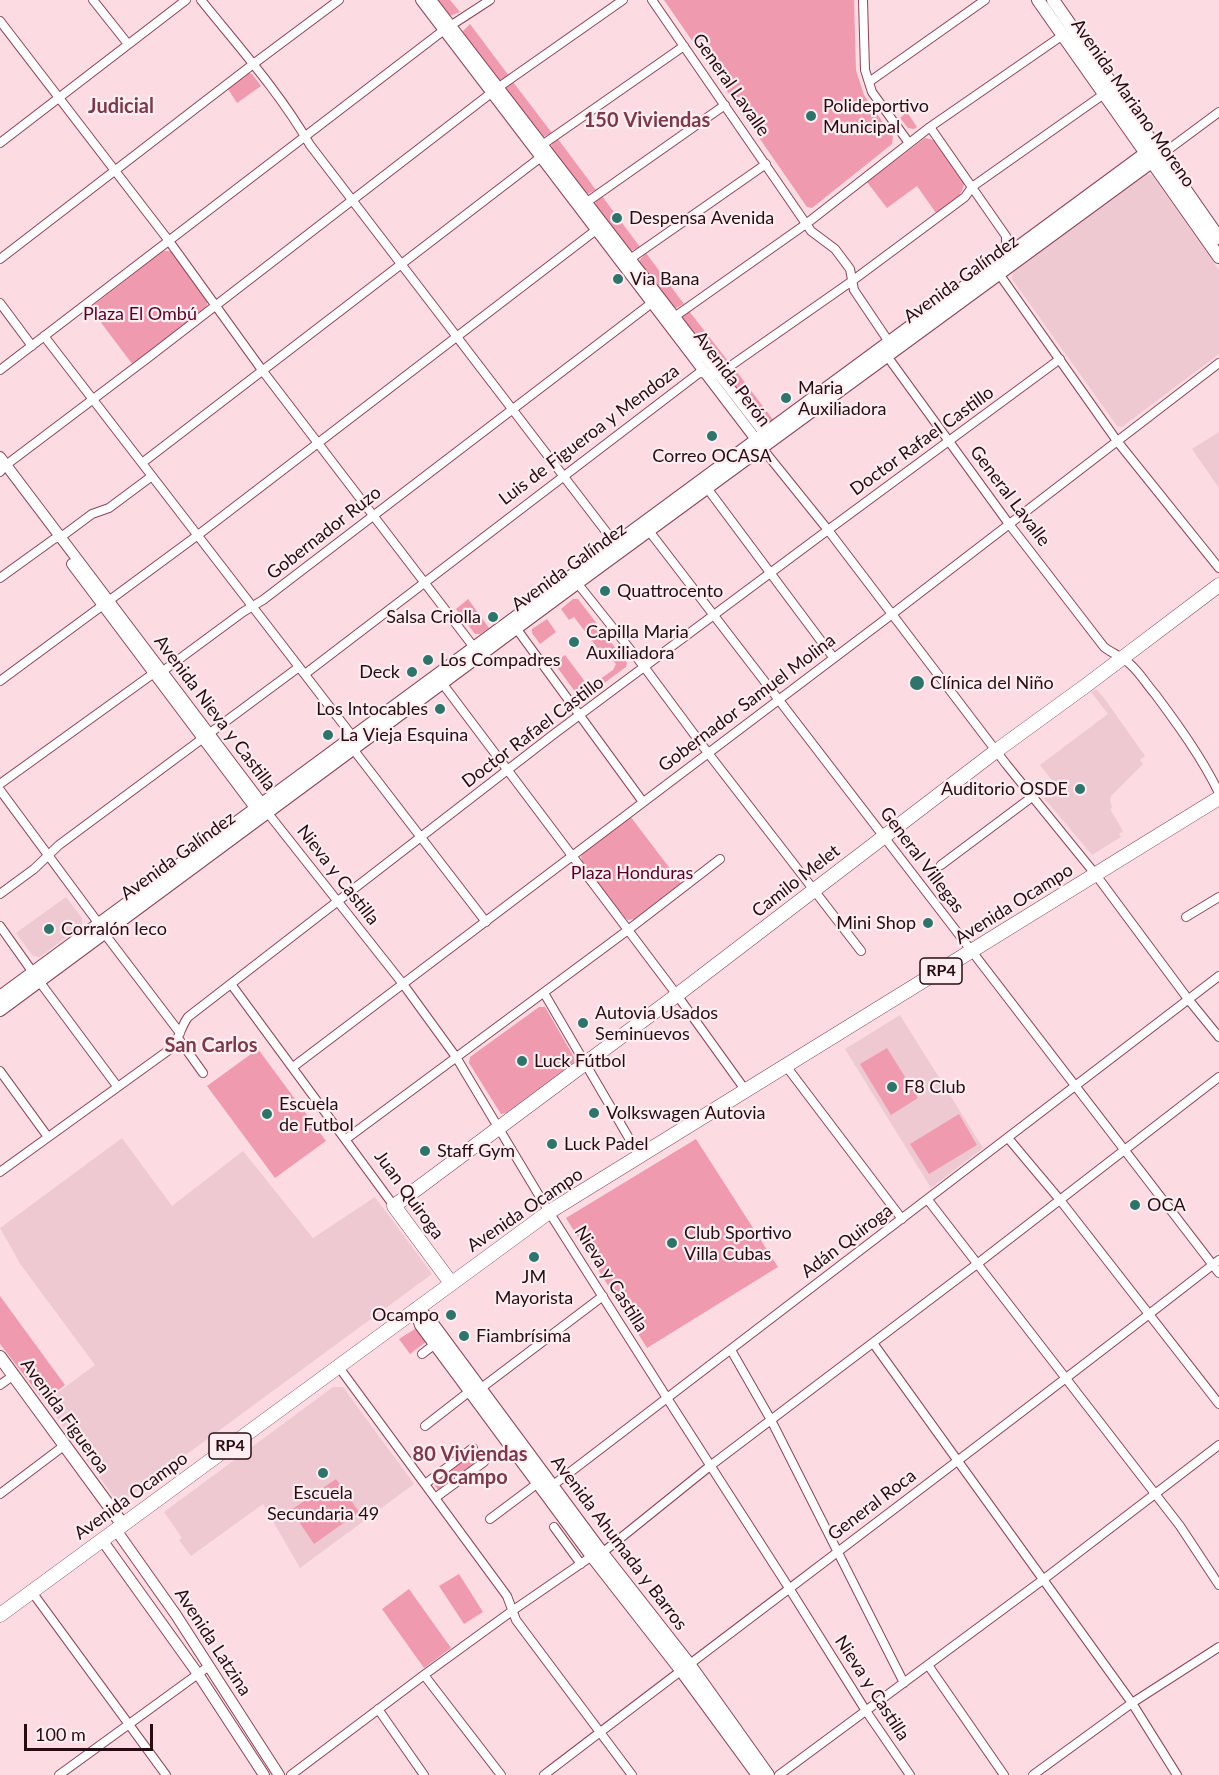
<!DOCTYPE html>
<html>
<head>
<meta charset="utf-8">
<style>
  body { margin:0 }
  #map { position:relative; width:1219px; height:1775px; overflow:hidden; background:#fcdbe2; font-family:Lato,sans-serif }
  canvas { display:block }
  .scale { position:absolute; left:24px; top:1724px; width:129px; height:27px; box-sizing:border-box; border:3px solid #270c14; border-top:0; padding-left:8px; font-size:18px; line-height:21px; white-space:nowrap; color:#270c14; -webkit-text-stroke:4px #feedf1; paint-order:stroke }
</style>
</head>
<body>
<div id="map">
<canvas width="1219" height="1775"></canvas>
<div class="scale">100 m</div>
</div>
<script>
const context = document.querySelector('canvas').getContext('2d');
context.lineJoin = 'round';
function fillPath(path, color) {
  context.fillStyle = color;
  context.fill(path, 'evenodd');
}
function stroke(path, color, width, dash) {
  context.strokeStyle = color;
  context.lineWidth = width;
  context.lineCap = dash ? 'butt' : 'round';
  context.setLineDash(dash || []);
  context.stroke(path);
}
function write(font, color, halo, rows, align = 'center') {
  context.font = font + ' Lato,sans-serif';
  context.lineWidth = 4.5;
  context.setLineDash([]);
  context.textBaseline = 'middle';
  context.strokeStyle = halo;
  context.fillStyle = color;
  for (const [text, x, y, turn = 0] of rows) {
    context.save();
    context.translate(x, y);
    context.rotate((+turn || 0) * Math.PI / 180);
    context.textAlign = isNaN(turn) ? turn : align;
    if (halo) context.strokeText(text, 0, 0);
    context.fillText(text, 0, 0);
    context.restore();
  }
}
fillPath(new Path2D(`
  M 1147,174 L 1152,175 L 1219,270 L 1219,354 L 1122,427 L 1117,426 L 1012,279 L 1013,272 Z
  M 1219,432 L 1219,488 L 1192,449 Z
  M 1096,689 L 1104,698 L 1145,756 L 1140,760 L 1143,764 L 1111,796 L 1110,800 L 1112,808 L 1110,809 L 1123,831 L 1119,834 L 1121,837 L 1092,855 L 1044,798 L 1058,788 L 1040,765 L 1108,714 L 1091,692 Z
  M 66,897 L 82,918 L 82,925 L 40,957 L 33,956 L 16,933 Z
  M 900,1015 L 983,1148 L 931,1188 L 845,1049 Z
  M 122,1138 L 172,1206 L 243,1151 L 313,1238 L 375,1197 L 432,1274 L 119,1504 L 45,1402 L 95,1365 L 21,1265 L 0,1228 Z
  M 333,1387 L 343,1387 L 414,1484 L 300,1568 L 263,1504 L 191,1556 L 179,1540 L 182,1538 L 164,1512 Z`), '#eec9d1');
fillPath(new Path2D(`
  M 435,0 L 450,0 L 460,12 L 450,16 L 447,15 Z
  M 664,0 L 854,0 L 856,70 L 864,95 L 893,137 L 892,144 L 812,208 L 807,207 Z
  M 470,24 L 509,76 L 500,80 L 496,79 L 464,37 L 462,32 Z
  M 249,73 L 252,74 L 261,86 L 237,103 L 228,89 Z
  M 513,82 L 552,133 L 543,137 L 540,136 L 508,94 L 506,89 L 509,85 Z
  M 907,112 L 917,127 L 914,129 L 908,128 L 900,118 Z
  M 925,138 L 934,140 L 964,183 C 962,199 949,205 936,213 L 917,186 L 887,208 L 867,182 Z
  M 558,139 L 596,190 L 587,194 L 584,193 L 552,152 L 551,147 L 553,142 Z
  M 602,196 L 640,247 L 631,251 L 628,249 L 596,209 L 595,204 L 597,199 Z
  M 163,251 L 169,251 L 172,253 L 207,301 L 207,306 L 133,365 L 90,308 Z
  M 646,253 L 684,304 L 676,308 L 672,307 L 640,266 L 639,261 Z
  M 689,311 L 728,361 L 720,366 L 716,364 L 682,319 L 684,314 Z
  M 734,368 L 774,421 L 765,426 L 728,381 C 727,374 729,372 734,368 Z
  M 468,599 L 489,628 L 480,634 L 475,634 L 456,609 Z
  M 573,599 L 578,599 L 627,663 L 626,667 L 585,697 L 579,697 L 554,663 L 565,655 L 589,687 L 613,670 L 616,664 L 612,659 L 608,662 L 574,617 L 569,620 L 561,609 Z
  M 547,619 L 556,632 L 540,644 L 532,633 L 532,629 Z
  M 630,816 L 681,883 L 635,919 L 628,920 L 624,917 L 583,864 L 581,857 L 583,852 Z
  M 539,1007 L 545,1007 L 575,1059 L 574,1064 L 506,1113 L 501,1114 L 469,1063 L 470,1057 Z
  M 887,1048 L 918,1098 L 891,1115 L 860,1064 Z
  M 258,1049 L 326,1141 L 275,1178 L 207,1086 Z
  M 959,1114 L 977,1145 L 929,1174 L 910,1144 Z
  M 696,1139 L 778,1267 L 647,1348 L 566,1218 Z
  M 0,1296 L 65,1385 L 44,1401 L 0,1344 Z
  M 415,1329 L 419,1330 L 427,1341 L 410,1354 L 399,1339 Z
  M 473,1453 L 479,1461 L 439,1491 L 433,1483 Z
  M 336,1479 L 359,1512 L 314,1544 L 291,1510 Z
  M 459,1574 L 483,1612 L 464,1624 L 439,1586 Z
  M 409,1589 L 451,1648 L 424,1668 L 382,1609 Z`), '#f09aaf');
stroke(new Path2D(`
  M 1046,0 L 1073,39`), '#4a7ba8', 2);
const minor = new Path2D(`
  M 93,0 L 128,44
  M 201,0 C 239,47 280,93 310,145 L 617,546
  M 652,0 L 811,231 L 835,249 L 850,269 L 854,290 L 889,342 L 887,356 L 1009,524 L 1104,647 C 1113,654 1123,657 1131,665 C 1140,673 1147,685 1155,694 C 1178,725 1202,758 1219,793
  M 863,0 L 865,70 L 872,92 L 909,143
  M 0,21 L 169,241 L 262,370 L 476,650
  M 869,82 L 985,0
  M 930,127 L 1008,239
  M 0,143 L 186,0
  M 1161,155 L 1219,112
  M 587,202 L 725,105
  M 999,258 L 1006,246 L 1006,237
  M 0,259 L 252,65 L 339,0
  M 630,259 L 766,164
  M 997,271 L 1117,441 L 1219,568
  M 0,303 L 32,346
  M 670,320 L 806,224 L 930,127 L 1063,35
  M 44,336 L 353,737 L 353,749 L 486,922
  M 0,370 L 444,30 L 490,0
  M 762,448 L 828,530 L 1006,764 L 1096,875 L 1188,999 L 1219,1037
  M 142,463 L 541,157 L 542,145 L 684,46
  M 0,472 L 6,465 L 149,357 L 499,87 L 623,0
  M 707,488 L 833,657
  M 646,527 L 1219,1273
  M 0,578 L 54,539 L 61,537 L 92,514 L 109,508 L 152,476
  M 574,579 L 645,668 L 708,753 L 861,951
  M 516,628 L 643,802
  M 305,674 L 699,373 L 719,374 L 852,281 L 965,197 L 972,187 L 1104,94
  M 0,681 L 198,535 L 600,227
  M 442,683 L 677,995 L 746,1091
  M 0,784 L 154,673 L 163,671 L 243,612 L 263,600 L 657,299
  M 0,790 L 99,924 L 104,933 L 180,1033
  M 267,812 L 403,984 L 456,1057 L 549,1212 L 667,1398 L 789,1588 L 866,1711 L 910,1775
  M 941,865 L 1032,797
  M 0,894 L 34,869 L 59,845 L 299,667
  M 1186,917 L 1219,897
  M 0,926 L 39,981 L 117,1086
  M 231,984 L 394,1206
  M 544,993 L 640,1157
  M 178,1038 L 203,1073
  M 786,1066 L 902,1219
  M 293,1067 L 891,615 L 1219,363
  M 0,1071 L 48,1137
  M 1008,1138 L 1060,1200 L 1219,1404
  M 346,1139 L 628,930 L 720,859
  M 0,1172 L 169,1050 C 179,1041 180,1028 188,1017 L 554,734 L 828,530 L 1060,359
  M 928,1200 L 1180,1526 L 1219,1585
  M 873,1343 L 1132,1703 L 1177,1775
  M 731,1350 L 771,1420 L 904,1683
  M 422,1354 L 435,1344
  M 338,1366 L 507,1596 L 516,1620 L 632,1775
  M 0,1385 L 14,1375
  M 425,1426 L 470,1391 L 480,1389 L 603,1296
  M 425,1484 L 473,1448
  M 0,1494 L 65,1445
  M 435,1498 L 484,1462
  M 490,1519 L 538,1483 L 552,1486 L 1219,976
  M 554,1527 L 581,1564
  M 32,1592 L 166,1775
  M 928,1665 L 1004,1775
  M 424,1675 L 501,1775
  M 378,1709 L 424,1775
  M 59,1775 L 209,1666
  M 291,1775 L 424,1675 L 512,1611 L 592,1556 L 602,1553 L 710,1466 L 977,1264 L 1219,1077
  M 544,1775 C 769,1603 996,1434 1219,1260
  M 779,1775 L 1044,1579 L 1219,1445
  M 1033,1775 L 1132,1703 L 1219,1647`);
const tertiary = new Path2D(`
  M 421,0 L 761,446
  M 431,0 L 765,434 L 763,441
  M 0,457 L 266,809
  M 72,564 L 256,809 L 261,810
  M 116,1530 L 176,1615 L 279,1775
  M 102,1540 L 198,1674 L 264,1775`);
const secondary = new Path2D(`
  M 1038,0 L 1219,257
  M 1053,0 L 1219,238
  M 0,997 L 1146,153 L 1161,155
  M 0,1010 L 577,583 L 1161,155
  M 416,1309 L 428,1318 L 602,1553 L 689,1664 L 768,1775
  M 416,1311 L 421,1325 L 470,1391 L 592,1556 L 681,1670 L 758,1775
  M 0,1357 L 123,1525`);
const primary = new Path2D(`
  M 451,1283 L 394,1206 L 677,995 L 996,751 L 1088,684 L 1219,585
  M 0,1615 L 549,1212 L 1219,798`);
stroke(minor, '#8a4659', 10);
stroke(tertiary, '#8a4659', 12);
stroke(secondary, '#8a4659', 14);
stroke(primary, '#8a4659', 15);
stroke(minor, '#fff', 8);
stroke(tertiary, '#fff', 10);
stroke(secondary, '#fff', 12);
stroke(primary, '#fff', 14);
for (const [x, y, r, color] of [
  [811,116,6,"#2e746b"],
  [617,218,6,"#2e746b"],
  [618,279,6,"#2e746b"],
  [786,398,6,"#2e746b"],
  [712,436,6,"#2e746b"],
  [605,591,6,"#2e746b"],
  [493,617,6,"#2e746b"],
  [574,642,6,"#2e746b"],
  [428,660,6,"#2e746b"],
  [412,672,6,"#2e746b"],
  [917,683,8,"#2e746b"],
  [440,709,6,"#2e746b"],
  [328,735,6,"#2e746b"],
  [1080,789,6,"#2e746b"],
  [928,923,6,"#2e746b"],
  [49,929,6,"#2e746b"],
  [583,1023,6,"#2e746b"],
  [522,1061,6,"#2e746b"],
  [892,1087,6,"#2e746b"],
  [594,1113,6,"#2e746b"],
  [267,1114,6,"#2e746b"],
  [552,1144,6,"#2e746b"],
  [425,1151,6,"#2e746b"],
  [1135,1205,6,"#2e746b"],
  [672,1243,6,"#2e746b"],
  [534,1257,6,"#2e746b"],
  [451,1315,6,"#2e746b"],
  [464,1336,6,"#2e746b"],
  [323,1473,6,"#2e746b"]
]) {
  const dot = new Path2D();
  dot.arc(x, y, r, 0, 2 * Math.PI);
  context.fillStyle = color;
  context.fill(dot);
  stroke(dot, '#feedf1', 2);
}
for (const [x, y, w] of [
  [941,971,42],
  [230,1446,42]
]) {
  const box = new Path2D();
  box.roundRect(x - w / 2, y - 13, w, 26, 4.5);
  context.fillStyle = '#feedf1';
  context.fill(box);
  stroke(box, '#270c14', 1.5);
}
write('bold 16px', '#270c14', null, [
  ["RP4",941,971],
  ["RP4",230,1446]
]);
write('18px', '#270c14', '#feedf1', [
  ["General Lavalle",731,85,55],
  ["Avenida Mariano Moreno",1133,103,55],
  ["Avenida Galíndez",961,279,-36],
  ["Avenida Perón",732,379,53],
  ["Luis de Figueroa y Mendoza",589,435,-37],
  ["Doctor Rafael Castillo",922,441,-36],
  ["General Lavalle",1010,496,53],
  ["Gobernador Ruzo",324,533,-38],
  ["Avenida Galíndez",569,567,-36],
  ["Gobernador Samuel Molina",747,703,-37],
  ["Avenida Nieva y Castilla",215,713,53],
  ["Doctor Rafael Castillo",533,732,-37],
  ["Avenida Galíndez",178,856,-36],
  ["General Villegas",922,860,53],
  ["Nieva y Castilla",338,875,52],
  ["Camilo Melet",796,881,-38],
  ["Avenida Ocampo",1014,904,-32],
  ["Juan Quiroga",409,1195,54],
  ["Avenida Ocampo",525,1210,-34],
  ["Adán Quiroga",847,1241,-37],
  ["Nieva y Castilla",611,1279,58],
  ["Avenida Figueroa",65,1416,54],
  ["Avenida Ocampo",131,1496,-36],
  ["General Roca",872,1505,-37],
  ["Avenida Ahumada y Barros",619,1543,53],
  ["Avenida Latzina",213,1642,57],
  ["Nieva y Castilla",872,1688,57]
]);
write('18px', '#270c14', '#feedf1', [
  ["Polideportivo",823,106],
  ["Municipal",823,127],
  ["Despensa Avenida",629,218],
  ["Via Bana",630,279],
  ["Maria",798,388],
  ["Auxiliadora",798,409],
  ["Correo OCASA",712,456,"center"],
  ["Quattrocento",617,591],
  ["Salsa Criolla",481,617,"right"],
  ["Capilla Maria",586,632],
  ["Auxiliadora",586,653],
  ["Los Compadres",440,660],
  ["Deck",400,672,"right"],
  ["Clínica del Niño",930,683],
  ["Los Intocables",428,709,"right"],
  ["La Vieja Esquina",340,735],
  ["Auditorio OSDE",1068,789,"right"],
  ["Mini Shop",916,923,"right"],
  ["Corralón Ieco",61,929],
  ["Autovia Usados",595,1013],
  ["Seminuevos",595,1034],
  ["Luck Fútbol",534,1061],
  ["F8 Club",904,1087],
  ["Escuela",279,1104],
  ["de Futbol",279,1125],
  ["Volkswagen Autovia",606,1113],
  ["Luck Padel",564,1144],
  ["Staff Gym",437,1151],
  ["OCA",1147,1205],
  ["Club Sportivo",684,1233],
  ["Villa Cubas",684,1254],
  ["JM",534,1277,"center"],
  ["Mayorista",534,1298,"center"],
  ["Ocampo",439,1315,"right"],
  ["Fiambrísima",476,1336],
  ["Escuela",323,1493,"center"],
  ["Secundaria 49",323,1514,"center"]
], 'left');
write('18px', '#560025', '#feedf1', [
  ["Plaza El Ombú",140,314],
  ["Plaza Honduras",632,873]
]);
write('bold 20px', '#7b394c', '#feedf1', [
  ["Judicial",121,107],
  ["150 Viviendas",647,121],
  ["San Carlos",211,1046],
  ["80 Viviendas",470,1455],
  ["Ocampo",470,1478]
]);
</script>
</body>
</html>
